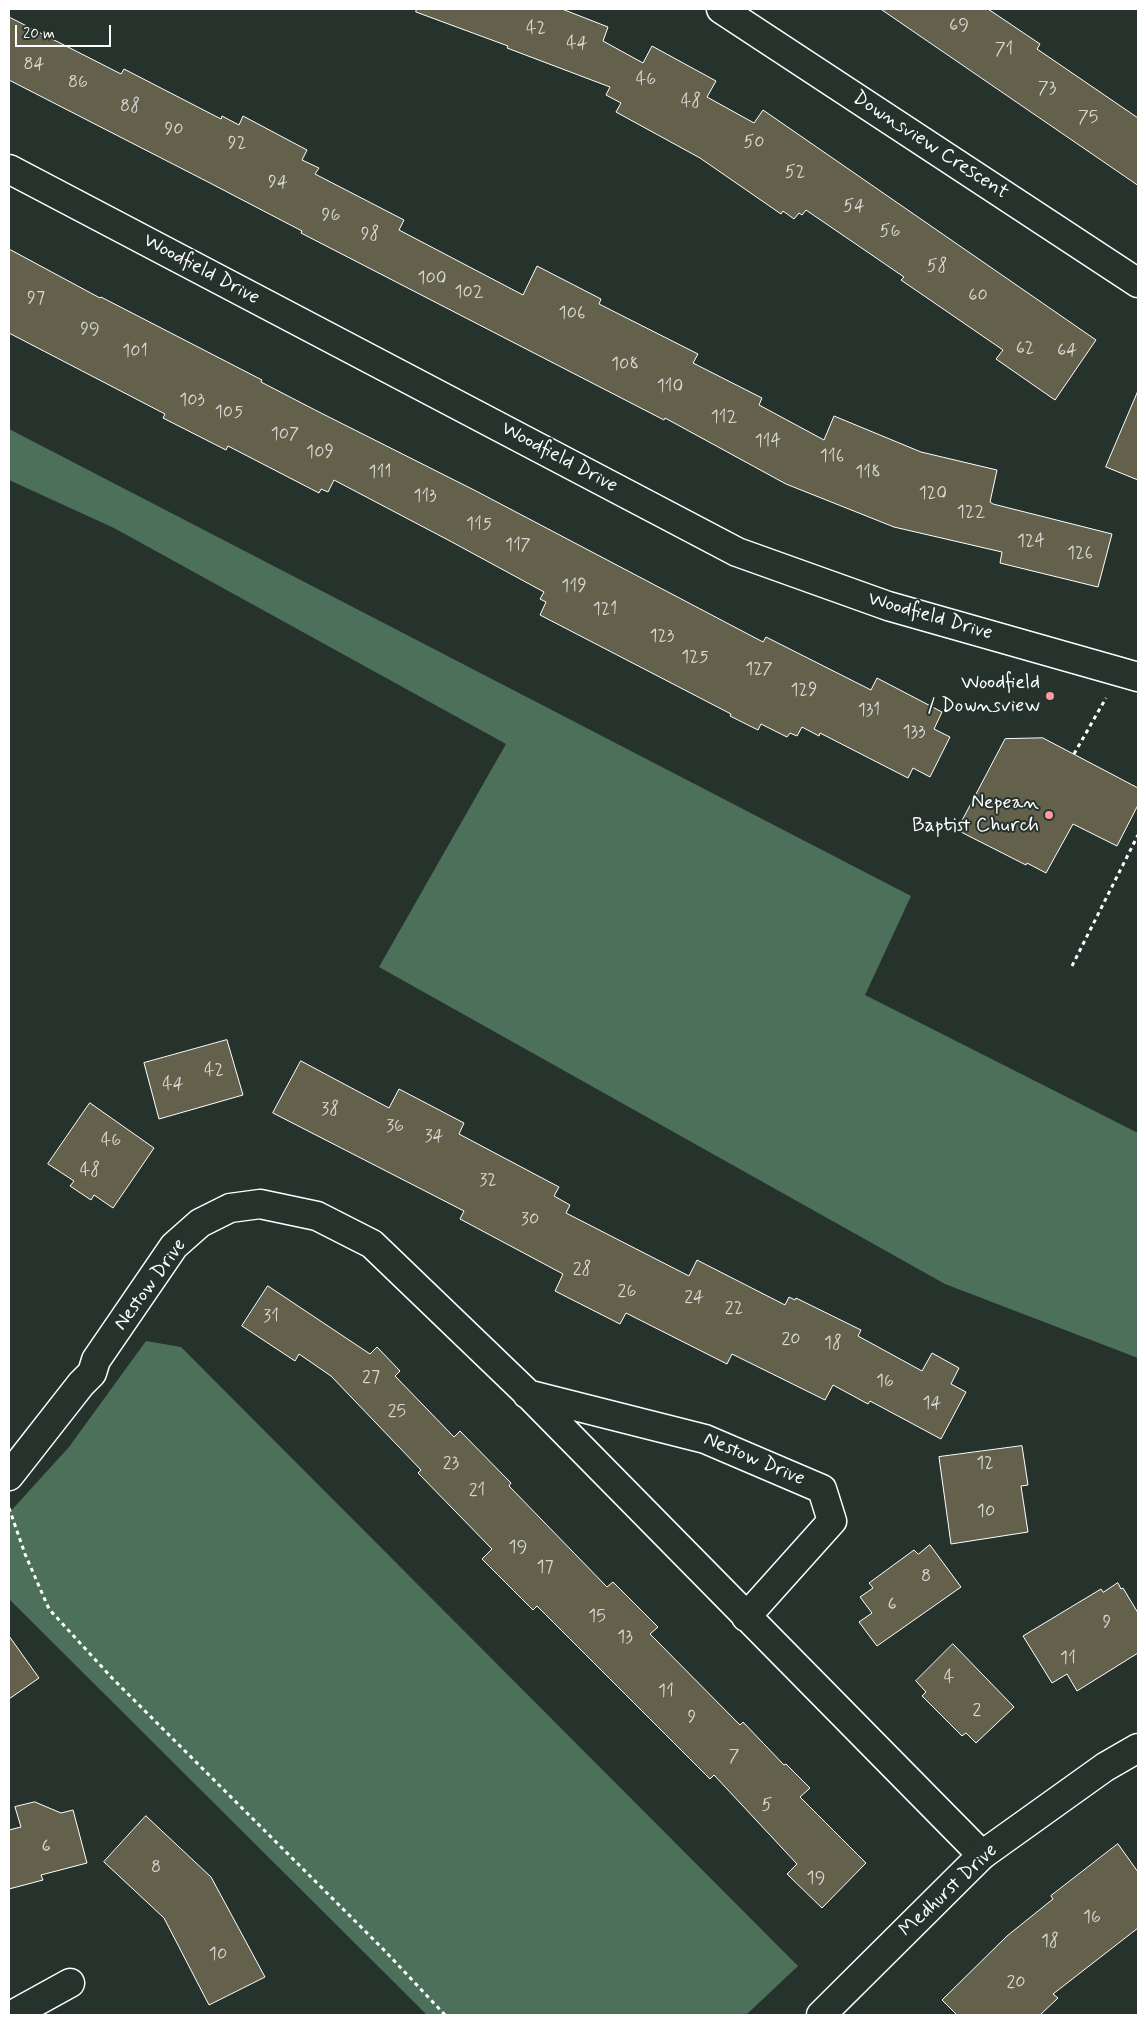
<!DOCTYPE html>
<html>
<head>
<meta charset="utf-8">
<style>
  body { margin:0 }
  #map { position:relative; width:1147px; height:2024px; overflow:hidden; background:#26332d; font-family:Mynerve,sans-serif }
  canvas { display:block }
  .frame { position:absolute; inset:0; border:10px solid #fff; pointer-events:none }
  .scale { position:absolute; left:15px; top:25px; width:96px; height:22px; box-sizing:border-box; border:2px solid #fff; border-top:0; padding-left:6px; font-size:15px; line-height:18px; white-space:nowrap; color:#fff; -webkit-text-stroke:4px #26332d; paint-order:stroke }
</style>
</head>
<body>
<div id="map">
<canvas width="1147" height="2024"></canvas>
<div class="frame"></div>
<div class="scale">20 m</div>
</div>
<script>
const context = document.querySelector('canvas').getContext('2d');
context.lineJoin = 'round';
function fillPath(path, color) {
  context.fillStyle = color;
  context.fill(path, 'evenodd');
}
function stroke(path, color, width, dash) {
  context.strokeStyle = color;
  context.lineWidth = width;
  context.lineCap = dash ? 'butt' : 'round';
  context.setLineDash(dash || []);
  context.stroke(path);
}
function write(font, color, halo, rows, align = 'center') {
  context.font = font + ' Mynerve,sans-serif';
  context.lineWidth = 4;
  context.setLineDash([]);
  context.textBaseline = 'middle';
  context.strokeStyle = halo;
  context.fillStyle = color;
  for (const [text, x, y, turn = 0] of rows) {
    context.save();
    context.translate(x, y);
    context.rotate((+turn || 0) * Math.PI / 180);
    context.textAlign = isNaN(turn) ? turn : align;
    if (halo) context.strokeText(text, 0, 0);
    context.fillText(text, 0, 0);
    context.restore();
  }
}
fillPath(new Path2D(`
  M 9,429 L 911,896 L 865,995 L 1138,1133 L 1138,1358 L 945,1284 L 379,967 L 506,744 L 114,528 L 9,480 Z
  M 146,1341 L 181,1347 L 798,1966 L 746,2015 L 427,2015 L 9,1599 L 9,1513 L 69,1447 Z`), '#4d705b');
const building = new Path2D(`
  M 417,9 L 562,9 L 608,27 L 603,41 L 643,63 L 652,46 L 716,81 L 707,97 L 754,123 L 763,110 L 1096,340 L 1055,400 L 996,359 L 1003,350 L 901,280 L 904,277 L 806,210 L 802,215 L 799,213 L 794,219 L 783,211 L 781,214 L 700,158 L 616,112 L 621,103 L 606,95 L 610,87 L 507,48 L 508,46 L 416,12 Z
  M 881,9 L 988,9 L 1040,44 L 1037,49 L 1138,118 L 1138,185 Z
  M 9,17 L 121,74 L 124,69 L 221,119 L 222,116 L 239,125 L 243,116 L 307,150 L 302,160 L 319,168 L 315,174 L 404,220 L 399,230 L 523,295 L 537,266 L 601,299 L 599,304 L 698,354 L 693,363 L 762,398 L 759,405 L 824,440 L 834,416 L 921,452 L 997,470 L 990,502 L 993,504 L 1112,534 L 1098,587 L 1000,563 L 1002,552 L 894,527 L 786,484 L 665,418 L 664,420 L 301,233 L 302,231 L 208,182 L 9,80 Z
  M 9,249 L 100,298 L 101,297 L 262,380 L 261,382 L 317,411 L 476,491 L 763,642 L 766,637 L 871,690 L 877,678 L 942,712 L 934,729 L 950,737 L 930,777 L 913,768 L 908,778 L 820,733 L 819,736 L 802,727 L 797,736 L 790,733 L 787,737 L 761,724 L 758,730 L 730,716 L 731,714 L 540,615 L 546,602 L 540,599 L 544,592 L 450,541 L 334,480 L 328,492 L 321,489 L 319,493 L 228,446 L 226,450 L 163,418 L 165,414 L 9,333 Z
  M 1138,391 L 1138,480 L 1106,467 Z
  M 1043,738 L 1138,788 L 1138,805 L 1117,846 L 1073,824 L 1046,873 L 1027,863 L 1026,865 L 957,830 L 1005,739 Z
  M 227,1040 L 243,1095 L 159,1119 L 144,1063 Z
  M 301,1061 L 389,1108 L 399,1089 L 464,1123 L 459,1134 L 559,1187 L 554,1196 L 570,1205 L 566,1213 L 689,1276 L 697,1260 L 785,1305 L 789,1297 L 795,1300 L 796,1298 L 861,1330 L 858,1336 L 922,1371 L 932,1353 L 959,1368 L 951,1384 L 966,1392 L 941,1439 L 870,1401 L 868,1404 L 833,1385 L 825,1400 L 732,1354 L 727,1364 L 626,1313 L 620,1324 L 555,1291 L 563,1274 L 460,1219 L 464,1211 L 273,1113 Z
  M 90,1103 L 154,1148 L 113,1208 L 94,1195 L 91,1200 L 70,1186 L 74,1181 L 48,1164 Z
  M 268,1286 L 370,1354 L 377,1347 L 400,1371 L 395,1376 L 454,1437 L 460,1431 L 511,1483 L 509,1486 L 607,1587 L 613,1582 L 658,1627 L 650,1634 L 740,1725 L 743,1722 L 784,1765 L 786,1764 L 810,1788 L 800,1797 L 866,1863 L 822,1908 L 787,1874 L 797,1864 L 714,1775 L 710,1779 L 537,1606 L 533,1610 L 482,1559 L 492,1549 L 418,1473 L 421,1470 L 331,1376 L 299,1354 L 295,1361 L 242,1326 Z
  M 1022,1446 L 1028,1485 L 1021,1486 L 1028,1532 L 951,1544 L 939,1457 Z
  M 930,1545 L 961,1587 L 877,1646 L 859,1622 L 872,1613 L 860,1597 L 873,1588 L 869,1583 L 914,1550 L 918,1554 Z
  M 1118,1583 L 1121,1589 L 1123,1588 L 1138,1613 L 1138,1653 L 1077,1691 L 1067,1674 L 1052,1683 L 1023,1636 L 1101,1589 L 1103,1592 Z
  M 9,1636 L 39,1678 L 9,1699 Z
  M 953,1644 L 1014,1707 L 976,1743 L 966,1733 L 962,1736 L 922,1696 L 926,1692 L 916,1681 Z
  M 35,1802 L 61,1813 L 73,1810 L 87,1863 L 41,1875 L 43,1880 L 9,1889 L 9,1830 L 21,1827 L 15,1807 Z
  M 146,1816 L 211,1877 L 265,1977 L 209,2005 L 164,1918 L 104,1862 Z
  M 1118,1844 L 1138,1872 L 1138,1928 L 1053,1994 L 1058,1998 L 1040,2015 L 957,2015 L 942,2000 L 1007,1936 L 1053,1899 L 1051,1896 Z`);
fillPath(building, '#63604c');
stroke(building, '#fff', 1);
const minor = new Path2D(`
  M 721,9 L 1138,283
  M 527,1394 L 705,1439 L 822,1489 L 832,1521 L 746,1617
  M 9,1476 L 81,1384 L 92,1373 L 96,1360 L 174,1246 L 200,1223 L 230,1208 L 260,1204 L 317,1216 L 372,1244 L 527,1393 L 982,1855
  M 12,2015 L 70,1983`);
const tertiary = new Path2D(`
  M 9,169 L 737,552 L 888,606 L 1138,677
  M 821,2015 L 982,1855 L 1105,1767 L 1138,1748`);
stroke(minor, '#fff', 31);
stroke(tertiary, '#fff', 31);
stroke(new Path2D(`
  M 1074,754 L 1106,698
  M 1072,966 L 1138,835
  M 9,1508 L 25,1554 L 49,1609 L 113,1679 L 385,1951 L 445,2015`), '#fff', 3, [4, 4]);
stroke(minor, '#26332d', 28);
stroke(tertiary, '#26332d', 28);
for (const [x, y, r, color] of [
  [1050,696,5,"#ff9aa2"],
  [1049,815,5,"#ff9aa2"]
]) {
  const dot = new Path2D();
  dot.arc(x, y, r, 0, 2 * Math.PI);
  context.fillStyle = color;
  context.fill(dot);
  stroke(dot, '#26332d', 2);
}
write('18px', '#d8d7d2', null, [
  ["69",959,26],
  ["42",536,29],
  ["44",577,44],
  ["71",1004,50],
  ["84",34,65],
  ["46",646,80],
  ["86",78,83],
  ["73",1047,89],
  ["48",691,102],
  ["88",130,107],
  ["75",1088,118],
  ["90",174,130],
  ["50",754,143],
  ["92",237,144],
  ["52",795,173],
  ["94",278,183],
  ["54",854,207],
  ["96",331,216],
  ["56",890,232],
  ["98",370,235],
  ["58",937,267],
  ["100",432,279],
  ["102",469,293],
  ["60",978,296],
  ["97",36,299],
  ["106",572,314],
  ["99",90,330],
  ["62",1025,349],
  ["64",1067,351],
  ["101",135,352],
  ["108",625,365],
  ["110",670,387],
  ["103",192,401],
  ["105",229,413],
  ["112",724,418],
  ["107",285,435],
  ["114",768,442],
  ["109",320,453],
  ["116",832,457],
  ["111",380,473],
  ["118",868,473],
  ["120",933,494],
  ["113",425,497],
  ["122",971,513],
  ["115",479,525],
  ["124",1031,542],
  ["117",518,546],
  ["126",1080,554],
  ["119",574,587],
  ["121",605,610],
  ["123",662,637],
  ["125",695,658],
  ["127",759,670],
  ["129",804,691],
  ["131",869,711],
  ["133",914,733],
  ["42",214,1071],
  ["44",173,1085],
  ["38",330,1110],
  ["36",395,1127],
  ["34",434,1137],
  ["46",111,1141],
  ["48",90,1171],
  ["32",488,1181],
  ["30",530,1220],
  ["28",582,1270],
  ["26",627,1292],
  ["24",694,1298],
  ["22",734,1309],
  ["31",271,1317],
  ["20",791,1340],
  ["18",833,1344],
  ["27",371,1378],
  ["16",885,1382],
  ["14",932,1404],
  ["25",397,1412],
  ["23",451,1464],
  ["12",985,1464],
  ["21",477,1491],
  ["10",986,1512],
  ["19",518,1548],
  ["17",545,1568],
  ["8",926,1577],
  ["6",892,1605],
  ["15",597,1617],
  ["9",1107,1623],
  ["13",625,1638],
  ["11",1068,1659],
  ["4",949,1678],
  ["11",666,1692],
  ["2",977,1711],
  ["9",692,1718],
  ["7",734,1757],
  ["5",767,1806],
  ["6",46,1847],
  ["8",156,1868],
  ["19",816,1879],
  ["16",1092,1918],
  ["18",1050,1942],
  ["10",218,1955],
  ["20",1016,1983]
]);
write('20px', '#fff', '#26332d', [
  ["Downsview Crescent",930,146,33],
  ["Woodfield Drive",201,270,28],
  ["Woodfield Drive",559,458,28],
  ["Woodfield Drive",930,617,16],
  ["Nestow Drive",151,1285,-54],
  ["Nestow Drive",754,1460,23],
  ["Medhurst Drive",949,1891,-43]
]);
write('20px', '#fff', '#26332d', [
  ["Woodfield",1040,684],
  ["/ Downsview",1040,707],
  ["Nepean",1039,804],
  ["Baptist Church",1039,827]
], 'right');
</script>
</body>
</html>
